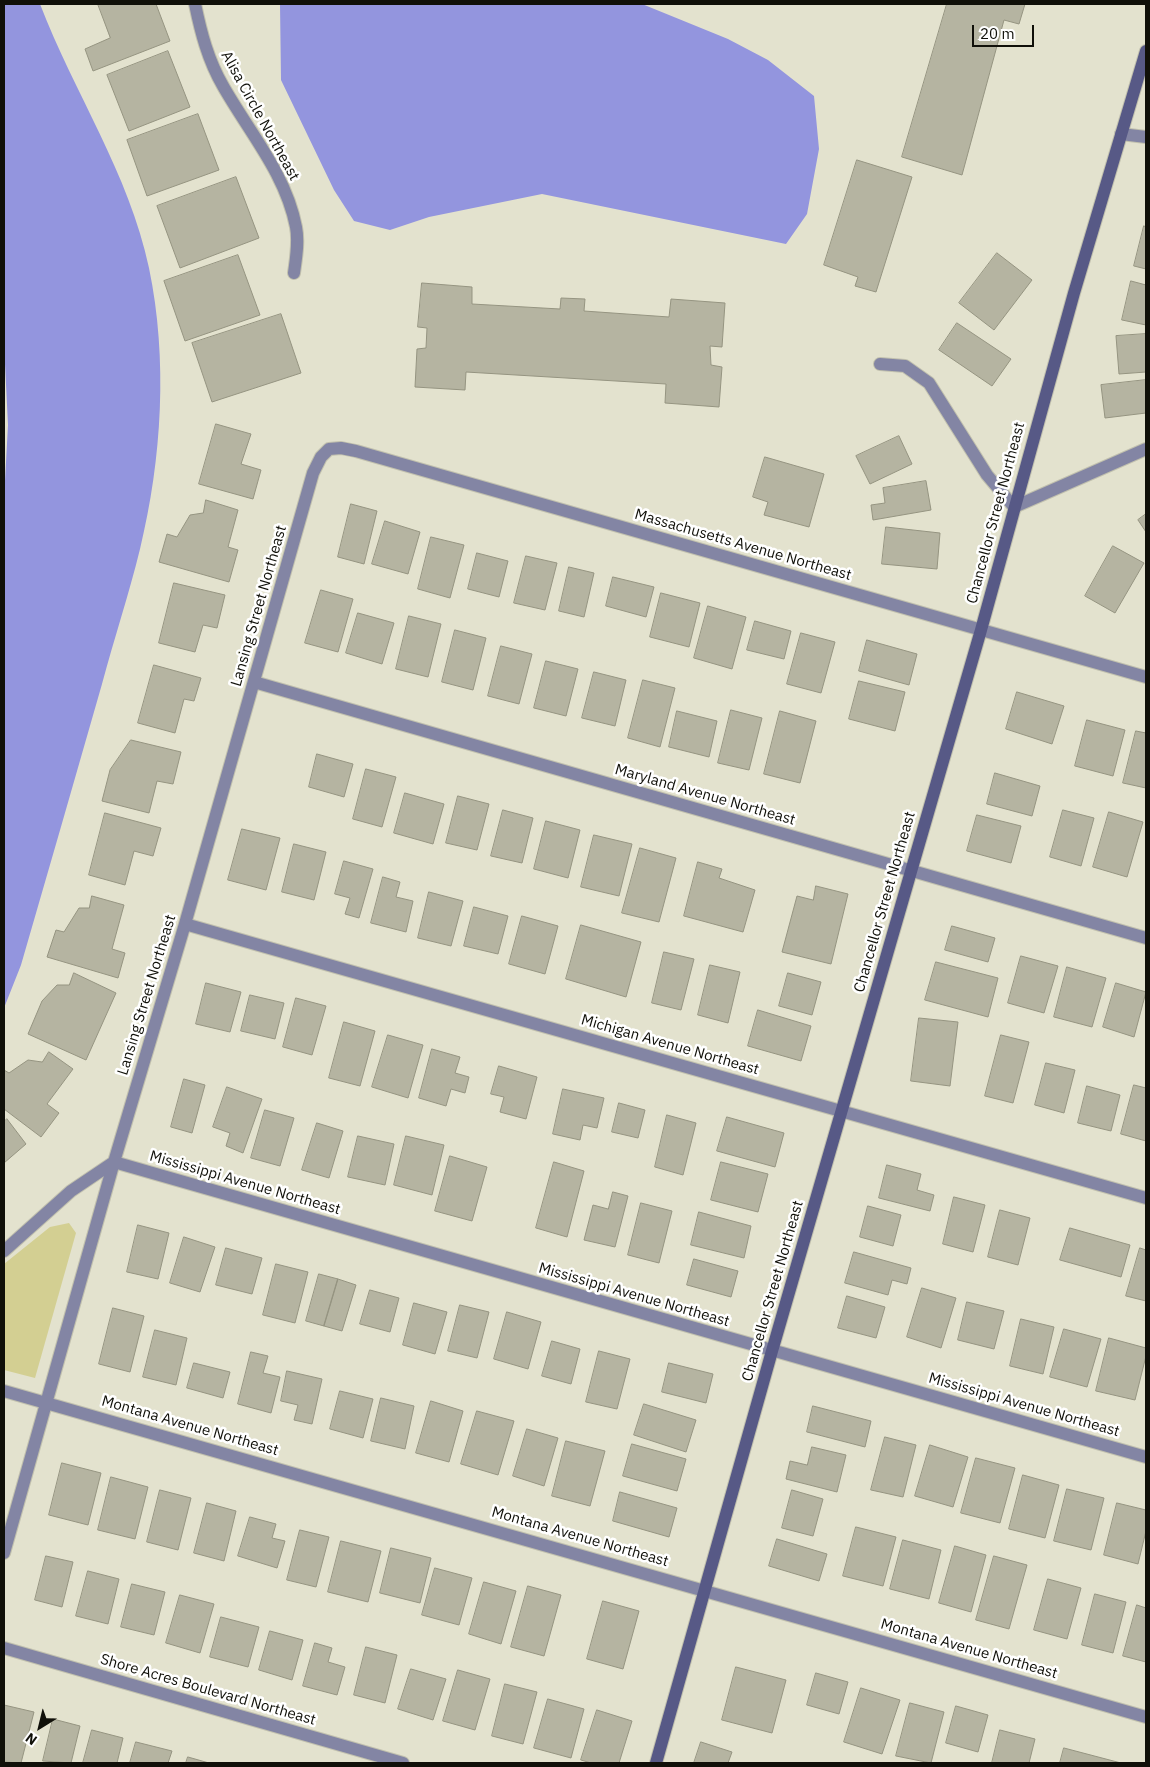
<!DOCTYPE html>
<html>
<head>
<meta charset="utf-8">
<style>
  body { margin:0 }
  #map { position:relative; width:1150px; height:1767px; overflow:hidden; background:#e3e2ce; font-family:"IBM Plex Sans",sans-serif }
  canvas { display:block }
  .frame { position:absolute; inset:0; border:5px solid #101009; pointer-events:none }
  .north { position:absolute; left:15px; top:1702px; width:50px; height:50px; -webkit-text-stroke:4px #fff; paint-order:stroke; rotate:216deg; font-size:14px; font-weight:700; line-height:20px; text-align:center; color:#101009 }
  .north::after { content:''; display:block; margin:auto; width:18px; height:22px; background:#101009; clip-path:polygon(50% 0,100% 100%,50% 72%,0 100%) }
  .scale { position:absolute; left:972px; top:25px; width:62px; height:22px; box-sizing:border-box; border:2px solid #101009; border-top:0; padding-left:6px; font-size:15px; line-height:18px; white-space:nowrap; color:#101009; -webkit-text-stroke:4px #fff; paint-order:stroke }
</style>
</head>
<body>
<div id="map">
<canvas width="1150" height="1767"></canvas>
<div class="frame"></div>
<div class="north">N</div>
<div class="scale">20 m</div>
</div>
<script>
const context = document.querySelector('canvas').getContext('2d');
context.lineJoin = 'round';
function fillPath(path, color) {
  context.fillStyle = color;
  context.fill(path, 'evenodd');
}
function stroke(path, color, width, dash) {
  context.strokeStyle = color;
  context.lineWidth = width;
  context.lineCap = dash ? 'butt' : 'round';
  context.setLineDash(dash || []);
  context.stroke(path);
}
function write(font, color, halo, rows, align = 'center') {
  context.font = font + ' "IBM Plex Sans",sans-serif';
  context.lineWidth = 5;
  context.setLineDash([]);
  context.textBaseline = 'middle';
  context.strokeStyle = halo;
  context.fillStyle = color;
  for (const [text, x, y, turn = 0] of rows) {
    context.save();
    context.translate(x, y);
    context.rotate((+turn || 0) * Math.PI / 180);
    context.textAlign = isNaN(turn) ? turn : align;
    if (halo) context.strokeText(text, 0, 0);
    context.fillText(text, 0, 0);
    context.restore();
  }
}
fillPath(new Path2D(`
  M 69,1223 L 76,1233 L 35,1378 L 4,1370 L 4,1264 L 50,1227 Z`), '#d3cf92');
fillPath(new Path2D(`
  M 4,4 L 40,4 C 74,93 129,173 149,268 C 168,359 162,459 140,549 C 129,594 114,639 102,684 C 75,778 48,872 21,965 L 4,1008 L 4,499 L 8,425 L 4,344 Z
  M 280,4 L 642,4 L 728,39 L 768,60 L 814,96 L 819,149 L 807,214 L 786,244 L 542,194 L 429,217 L 390,230 L 354,221 L 334,190 L 281,80 Z`), '#9395de');
const building = new Path2D(`
  M 98,4 L 156,4 L 170,41 L 93,71 L 85,49 L 110,38 Z
  M 947,4 L 1025,4 L 1019,24 L 1004,20 L 962,175 L 902,157 Z
  M 168,51 L 190,107 L 129,131 L 107,75 Z
  M 198,114 L 219,170 L 147,196 L 127,140 Z
  M 857,160 L 912,177 L 876,292 L 855,286 L 858,277 L 824,265 Z
  M 236,177 L 259,238 L 180,268 L 157,206 Z
  M 1144,226 L 1146,227 L 1146,269 L 1134,266 Z
  M 997,253 L 1032,280 L 994,330 L 959,303 Z
  M 238,255 L 260,315 L 185,341 L 164,281 Z
  M 1131,281 L 1146,285 L 1146,325 L 1122,320 Z
  M 422,283 L 472,287 L 472,304 L 560,309 L 561,298 L 585,299 L 584,311 L 669,317 L 671,299 L 725,303 L 722,347 L 710,346 L 711,365 L 722,367 L 719,407 L 665,403 L 666,384 L 466,372 L 465,390 L 415,387 L 417,349 L 426,348 L 427,328 L 418,327 Z
  M 281,314 L 301,373 L 212,402 L 192,343 Z
  M 957,323 L 1011,359 L 992,386 L 939,350 Z
  M 1146,334 L 1146,372 L 1119,374 L 1116,336 Z
  M 1146,380 L 1146,413 L 1105,418 L 1101,385 Z
  M 216,424 L 251,434 L 241,464 L 261,470 L 253,499 L 199,484 Z
  M 899,436 L 912,464 L 870,484 L 856,456 Z
  M 765,457 L 824,474 L 809,527 L 764,515 L 768,502 L 753,497 Z
  M 926,481 L 931,510 L 873,520 L 871,505 L 885,503 L 883,488 Z
  M 206,500 L 238,510 L 228,547 L 238,550 L 229,582 L 159,562 L 167,534 L 177,537 L 190,515 L 203,513 Z
  M 351,504 L 377,511 L 364,564 L 338,557 Z
  M 1146,514 L 1146,532 L 1138,520 Z
  M 385,521 L 420,532 L 408,574 L 372,564 Z
  M 886,527 L 940,533 L 937,569 L 882,564 Z
  M 431,537 L 464,545 L 450,598 L 418,589 Z
  M 1113,546 L 1144,563 L 1115,613 L 1085,596 Z
  M 477,553 L 508,561 L 499,597 L 468,589 Z
  M 526,556 L 557,563 L 545,610 L 514,603 Z
  M 569,567 L 594,573 L 584,617 L 559,611 Z
  M 613,577 L 654,587 L 646,617 L 606,606 Z
  M 174,583 L 225,595 L 217,628 L 203,625 L 195,652 L 159,643 Z
  M 321,590 L 353,599 L 338,652 L 305,643 Z
  M 661,593 L 700,603 L 689,647 L 650,637 Z
  M 708,606 L 746,617 L 732,669 L 694,658 Z
  M 358,613 L 394,623 L 382,664 L 346,653 Z
  M 409,616 L 441,624 L 428,677 L 396,669 Z
  M 755,621 L 791,631 L 784,659 L 747,650 Z
  M 455,630 L 486,638 L 473,690 L 442,682 Z
  M 801,633 L 835,642 L 821,693 L 787,684 Z
  M 867,640 L 917,654 L 909,685 L 859,671 Z
  M 501,646 L 532,654 L 519,704 L 488,696 Z
  M 546,661 L 578,669 L 566,716 L 534,708 Z
  M 154,665 L 201,678 L 194,701 L 184,699 L 175,733 L 138,723 Z
  M 594,672 L 626,680 L 615,726 L 582,718 Z
  M 643,680 L 675,688 L 660,747 L 628,738 Z
  M 859,681 L 905,692 L 895,731 L 849,719 Z
  M 1017,692 L 1064,706 L 1052,744 L 1006,729 Z
  M 731,710 L 762,718 L 749,770 L 718,763 Z
  M 677,711 L 717,721 L 709,757 L 669,747 Z
  M 780,711 L 816,721 L 800,783 L 764,774 Z
  M 1087,720 L 1125,730 L 1113,776 L 1075,766 Z
  M 1136,731 L 1146,733 L 1146,788 L 1123,783 Z
  M 131,740 L 181,752 L 173,784 L 157,781 L 149,813 L 102,801 L 110,770 Z
  M 317,754 L 353,764 L 344,797 L 309,787 Z
  M 366,769 L 396,777 L 382,827 L 353,819 Z
  M 995,773 L 1040,786 L 1032,816 L 987,804 Z
  M 405,793 L 444,804 L 433,844 L 394,833 Z
  M 458,796 L 489,804 L 477,850 L 446,843 Z
  M 503,810 L 533,818 L 522,863 L 491,856 Z
  M 1063,810 L 1094,818 L 1081,866 L 1050,857 Z
  M 1109,812 L 1143,822 L 1127,877 L 1093,867 Z
  M 105,813 L 161,828 L 153,856 L 134,851 L 125,885 L 89,875 Z
  M 977,815 L 1021,826 L 1011,863 L 967,851 Z
  M 546,821 L 580,830 L 568,878 L 534,869 Z
  M 242,829 L 280,838 L 266,890 L 228,880 Z
  M 594,835 L 632,844 L 619,896 L 581,887 Z
  M 294,844 L 326,852 L 314,900 L 282,892 Z
  M 640,848 L 676,858 L 659,922 L 622,913 Z
  M 344,861 L 373,869 L 359,918 L 345,914 L 350,898 L 335,894 Z
  M 698,862 L 722,869 L 719,878 L 755,890 L 743,932 L 684,916 Z
  M 383,877 L 400,882 L 396,897 L 413,901 L 406,932 L 371,923 Z
  M 816,886 L 848,894 L 831,964 L 782,952 L 797,896 L 813,900 Z
  M 429,892 L 463,901 L 451,946 L 418,938 Z
  M 92,896 L 124,905 L 112,949 L 125,953 L 118,978 L 47,957 L 56,930 L 64,932 L 79,908 L 89,908 Z
  M 474,907 L 508,916 L 498,954 L 464,946 Z
  M 522,916 L 558,926 L 545,974 L 509,964 Z
  M 581,925 L 641,942 L 626,997 L 566,979 Z
  M 952,926 L 995,938 L 988,962 L 945,950 Z
  M 664,952 L 694,959 L 681,1010 L 652,1003 Z
  M 1021,956 L 1058,966 L 1044,1013 L 1008,1003 Z
  M 936,962 L 998,978 L 988,1017 L 925,1000 Z
  M 710,965 L 740,972 L 728,1023 L 698,1015 Z
  M 1067,967 L 1106,978 L 1092,1027 L 1054,1017 Z
  M 74,973 L 116,993 L 86,1060 L 28,1034 L 42,1001 L 57,985 L 69,985 Z
  M 788,973 L 821,982 L 812,1015 L 779,1006 Z
  M 206,983 L 241,992 L 230,1032 L 196,1024 Z
  M 1116,983 L 1146,992 L 1134,1037 L 1103,1027 Z
  M 250,995 L 284,1003 L 275,1039 L 241,1031 Z
  M 296,998 L 326,1006 L 312,1055 L 283,1047 Z
  M 758,1010 L 811,1026 L 801,1061 L 748,1046 Z
  M 919,1018 L 958,1022 L 950,1086 L 911,1081 Z
  M 344,1022 L 375,1031 L 360,1086 L 329,1078 Z
  M 388,1035 L 423,1045 L 408,1098 L 372,1087 Z
  M 1001,1035 L 1029,1042 L 1013,1103 L 985,1096 Z
  M 432,1049 L 460,1057 L 455,1073 L 469,1077 L 465,1093 L 451,1089 L 446,1106 L 419,1098 Z
  M 49,1052 L 73,1069 L 47,1104 L 59,1113 L 41,1137 L 4,1109 L 4,1070 L 9,1073 L 28,1060 L 42,1062 Z
  M 1046,1063 L 1075,1070 L 1064,1113 L 1035,1105 Z
  M 499,1066 L 537,1077 L 526,1119 L 500,1112 L 504,1097 L 491,1094 Z
  M 184,1079 L 205,1085 L 192,1133 L 171,1127 Z
  M 1134,1085 L 1146,1088 L 1146,1141 L 1121,1134 Z
  M 1087,1086 L 1120,1095 L 1111,1131 L 1078,1123 Z
  M 227,1087 L 262,1099 L 243,1153 L 226,1146 L 230,1133 L 213,1127 Z
  M 563,1089 L 604,1098 L 597,1128 L 583,1125 L 580,1140 L 553,1134 Z
  M 619,1103 L 645,1110 L 638,1138 L 612,1132 Z
  M 265,1110 L 294,1118 L 280,1166 L 251,1158 Z
  M 667,1115 L 696,1123 L 683,1175 L 655,1167 Z
  M 727,1117 L 784,1133 L 775,1167 L 717,1151 Z
  M 7,1119 L 26,1144 L 4,1163 L 4,1122 Z
  M 317,1123 L 343,1131 L 329,1178 L 302,1170 Z
  M 358,1136 L 394,1144 L 385,1185 L 348,1177 Z
  M 406,1136 L 444,1145 L 432,1195 L 394,1185 Z
  M 450,1156 L 487,1167 L 472,1221 L 435,1211 Z
  M 554,1162 L 584,1171 L 567,1237 L 536,1228 Z
  M 721,1162 L 768,1174 L 758,1212 L 711,1200 Z
  M 887,1165 L 921,1174 L 917,1190 L 934,1195 L 930,1211 L 879,1198 Z
  M 613,1192 L 628,1196 L 615,1247 L 584,1240 L 593,1205 L 608,1209 Z
  M 954,1197 L 985,1205 L 973,1252 L 943,1244 Z
  M 641,1203 L 672,1211 L 659,1263 L 628,1255 Z
  M 868,1206 L 901,1215 L 893,1246 L 860,1237 Z
  M 1000,1210 L 1030,1218 L 1018,1265 L 988,1257 Z
  M 699,1212 L 751,1226 L 744,1258 L 691,1245 Z
  M 138,1225 L 169,1233 L 158,1279 L 127,1272 Z
  M 1070,1228 L 1130,1245 L 1121,1277 L 1060,1260 Z
  M 184,1237 L 215,1247 L 200,1292 L 170,1283 Z
  M 226,1248 L 262,1258 L 252,1294 L 216,1285 Z
  M 1140,1248 L 1146,1250 L 1146,1301 L 1126,1296 Z
  M 854,1252 L 911,1268 L 907,1284 L 892,1280 L 888,1295 L 845,1283 Z
  M 694,1259 L 738,1271 L 731,1297 L 687,1285 Z
  M 276,1264 L 308,1272 L 295,1323 L 263,1315 Z
  M 319,1274 L 338,1279 L 324,1326 L 306,1321 Z
  M 338,1279 L 356,1285 L 342,1331 L 324,1326 Z
  M 922,1288 L 956,1298 L 941,1348 L 907,1337 Z
  M 370,1290 L 399,1298 L 390,1332 L 360,1324 Z
  M 847,1296 L 885,1307 L 876,1338 L 838,1328 Z
  M 967,1302 L 1004,1311 L 994,1349 L 958,1340 Z
  M 414,1303 L 447,1312 L 435,1354 L 403,1345 Z
  M 460,1305 L 489,1312 L 477,1358 L 448,1351 Z
  M 113,1308 L 144,1316 L 130,1372 L 99,1364 Z
  M 507,1312 L 541,1322 L 528,1369 L 494,1359 Z
  M 1021,1319 L 1054,1327 L 1043,1374 L 1010,1366 Z
  M 1064,1329 L 1101,1339 L 1087,1387 L 1050,1377 Z
  M 155,1330 L 187,1338 L 176,1385 L 143,1377 Z
  M 1109,1338 L 1146,1348 L 1146,1356 L 1135,1400 L 1096,1391 Z
  M 552,1341 L 580,1349 L 571,1384 L 542,1376 Z
  M 599,1351 L 630,1359 L 617,1409 L 586,1402 Z
  M 251,1352 L 268,1356 L 263,1373 L 280,1377 L 271,1413 L 238,1404 Z
  M 194,1363 L 230,1372 L 223,1398 L 187,1388 Z
  M 669,1363 L 713,1374 L 706,1403 L 662,1392 Z
  M 287,1371 L 322,1379 L 312,1424 L 294,1420 L 298,1405 L 281,1401 Z
  M 340,1391 L 373,1399 L 363,1438 L 330,1429 Z
  M 381,1398 L 414,1406 L 405,1449 L 371,1441 Z
  M 431,1401 L 463,1411 L 449,1462 L 416,1453 Z
  M 644,1404 L 696,1420 L 686,1452 L 634,1435 Z
  M 813,1406 L 871,1421 L 865,1447 L 807,1432 Z
  M 477,1411 L 514,1421 L 498,1475 L 461,1464 Z
  M 527,1429 L 558,1438 L 544,1486 L 513,1476 Z
  M 885,1437 L 916,1445 L 903,1497 L 871,1490 Z
  M 566,1441 L 605,1451 L 590,1506 L 552,1496 Z
  M 632,1444 L 686,1459 L 677,1491 L 623,1476 Z
  M 930,1445 L 968,1457 L 953,1507 L 915,1496 Z
  M 812,1447 L 846,1455 L 837,1492 L 786,1479 L 790,1461 L 807,1465 Z
  M 976,1458 L 1015,1468 L 1000,1523 L 961,1513 Z
  M 62,1463 L 101,1473 L 88,1525 L 49,1515 Z
  M 1023,1475 L 1059,1485 L 1045,1538 L 1009,1529 Z
  M 111,1477 L 148,1487 L 135,1539 L 98,1530 Z
  M 1067,1489 L 1104,1498 L 1091,1550 L 1054,1541 Z
  M 160,1490 L 191,1498 L 178,1550 L 147,1542 Z
  M 792,1490 L 823,1499 L 813,1536 L 782,1528 Z
  M 620,1492 L 677,1508 L 669,1537 L 613,1521 Z
  M 207,1503 L 236,1511 L 224,1561 L 194,1553 Z
  M 1117,1503 L 1146,1510 L 1146,1531 L 1138,1564 L 1104,1555 Z
  M 250,1517 L 276,1524 L 272,1538 L 285,1541 L 277,1568 L 238,1556 Z
  M 856,1527 L 896,1537 L 883,1586 L 843,1576 Z
  M 300,1530 L 329,1537 L 316,1587 L 287,1580 Z
  M 777,1539 L 827,1554 L 819,1581 L 769,1566 Z
  M 903,1540 L 941,1550 L 929,1599 L 890,1589 Z
  M 341,1541 L 381,1551 L 368,1602 L 328,1592 Z
  M 955,1546 L 986,1555 L 971,1612 L 939,1603 Z
  M 391,1548 L 431,1558 L 420,1603 L 380,1593 Z
  M 46,1556 L 73,1562 L 62,1607 L 35,1600 Z
  M 994,1556 L 1027,1565 L 1009,1629 L 976,1620 Z
  M 435,1568 L 472,1578 L 459,1625 L 422,1615 Z
  M 88,1571 L 119,1579 L 108,1624 L 76,1616 Z
  M 1048,1579 L 1081,1588 L 1067,1639 L 1034,1630 Z
  M 484,1582 L 516,1591 L 501,1644 L 469,1634 Z
  M 132,1584 L 165,1592 L 154,1635 L 121,1627 Z
  M 528,1586 L 561,1595 L 544,1656 L 511,1647 Z
  M 1095,1594 L 1126,1602 L 1113,1653 L 1082,1645 Z
  M 180,1595 L 214,1604 L 200,1653 L 166,1643 Z
  M 603,1601 L 639,1611 L 623,1669 L 587,1659 Z
  M 1137,1605 L 1146,1608 L 1146,1662 L 1123,1656 Z
  M 221,1617 L 259,1627 L 248,1667 L 210,1657 Z
  M 270,1631 L 303,1640 L 292,1680 L 259,1670 Z
  M 315,1643 L 332,1648 L 328,1662 L 345,1667 L 337,1695 L 303,1686 Z
  M 366,1647 L 397,1655 L 385,1703 L 354,1695 Z
  M 736,1667 L 786,1680 L 772,1733 L 722,1720 Z
  M 411,1669 L 446,1679 L 433,1720 L 398,1709 Z
  M 458,1670 L 490,1679 L 475,1730 L 443,1721 Z
  M 816,1673 L 848,1682 L 839,1714 L 807,1705 Z
  M 505,1684 L 537,1692 L 523,1744 L 492,1736 Z
  M 861,1688 L 900,1700 L 882,1754 L 844,1742 Z
  M 548,1699 L 584,1709 L 571,1758 L 534,1748 Z
  M 910,1703 L 944,1712 L 931,1763 L 896,1756 Z
  M 4,1705 L 34,1712 L 21,1763 L 4,1762 Z
  M 956,1706 L 988,1715 L 978,1752 L 946,1743 Z
  M 597,1710 L 632,1721 L 619,1763 L 591,1763 L 581,1760 Z
  M 53,1719 L 80,1726 L 71,1763 L 43,1761 Z
  M 92,1730 L 123,1738 L 117,1763 L 83,1763 Z
  M 1000,1730 L 1035,1739 L 1029,1763 L 992,1763 Z
  M 136,1742 L 172,1751 L 168,1763 L 130,1763 Z
  M 701,1742 L 732,1752 L 728,1763 L 694,1763 Z
  M 1064,1748 L 1121,1763 L 1060,1763 Z
  M 188,1757 L 209,1763 L 186,1763 Z`);
fillPath(building, '#b5b4a1');
stroke(building, '#959481', 1);
const street = new Path2D(`
  M 195,4 C 201,33 208,60 223,86 C 249,132 286,174 296,227 C 299,242 296,258 294,273
  M 1121,134 L 1146,137
  M 880,364 L 905,366 L 929,383 L 987,475 L 1014,507 L 1146,449
  M 254,682 L 1146,938
  M 185,924 L 1146,1198
  M 4,1251 L 71,1191 L 114,1162 L 1146,1457
  M 4,1391 L 1146,1717
  M 4,1553 L 114,1162 L 185,924 L 313,473 L 321,457 L 329,449 L 341,448 L 356,451 L 1146,677
  M 4,1648 L 403,1763`);
const secondary = new Path2D(`
  M 656,1763 L 772,1351 L 981,630 L 1074,293 L 1146,51`);
stroke(street, '#c1c0ae', 14);
stroke(secondary, '#c1c0ae', 14);
stroke(street, '#8385a4', 12);
stroke(secondary, '#575986', 12);
write('15px', '#101009', '#fff', [
  ["Alisa Circle Northeast",260,116,61],
  ["Chancellor Street Northeast",996,513,-75],
  ["Massachusetts Avenue Northeast",743,545,16],
  ["Lansing Street Northeast",259,606,-74],
  ["Maryland Avenue Northeast",705,795,16],
  ["Chancellor Street Northeast",885,902,-74],
  ["Lansing Street Northeast",147,995,-73],
  ["Michigan Avenue Northeast",670,1045,16],
  ["Mississippi Avenue Northeast",245,1183,16],
  ["Chancellor Street Northeast",773,1291,-74],
  ["Mississippi Avenue Northeast",634,1295,16],
  ["Mississippi Avenue Northeast",1024,1405,16],
  ["Montana Avenue Northeast",190,1426,16],
  ["Montana Avenue Northeast",580,1537,16],
  ["Montana Avenue Northeast",969,1649,16],
  ["Shore Acres Boulevard Northeast",208,1690,16]
]);
</script>
</body>
</html>
